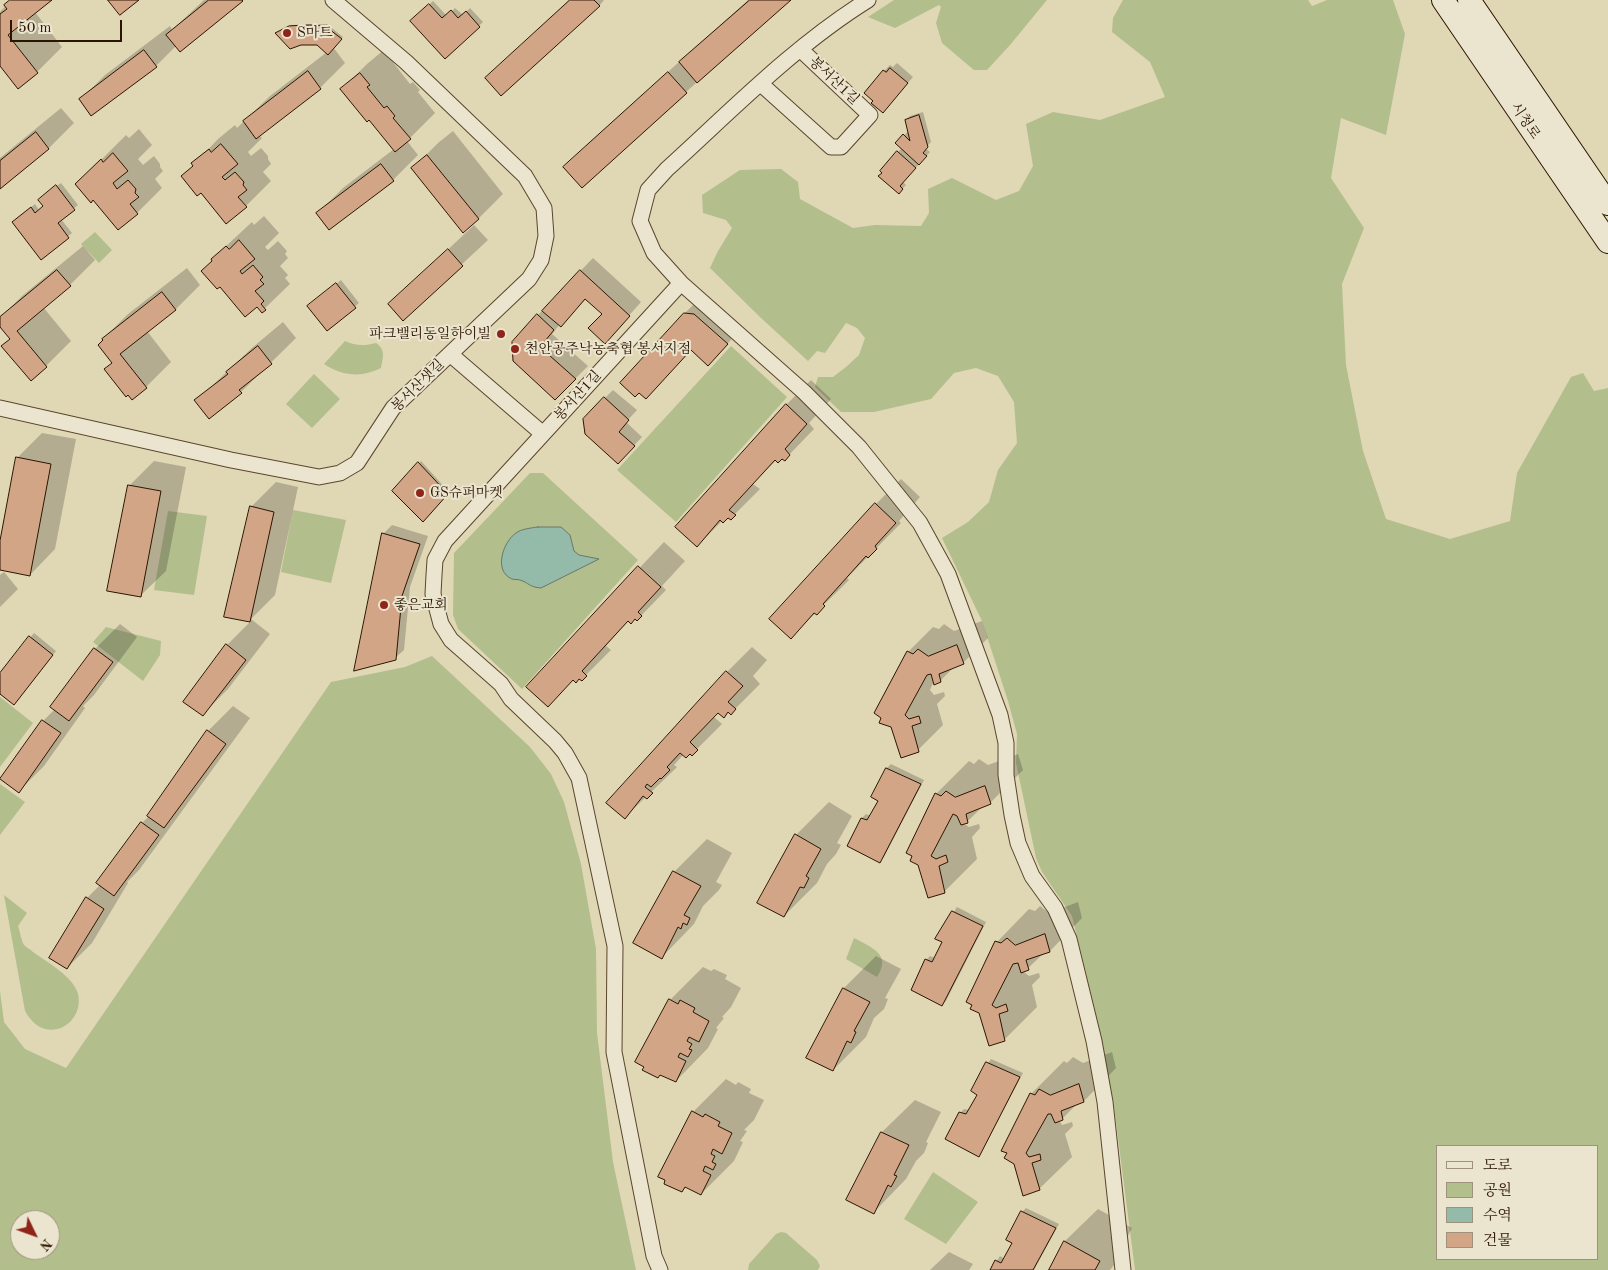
<!DOCTYPE html>
<html>
<head>
<meta charset="utf-8">
<style>
  body { margin:0 }
  #map { position:relative; width:1608px; height:1270px; overflow:hidden; background:#e0d7b5; font-family:"Old Standard TT","Noto Serif KR",serif }
  canvas { display:block }
  .legend { position:absolute; left:1436px; top:1145px; width:162px; height:115px; box-sizing:border-box; background:#ebe5cf; border:1px solid #9f927c; margin:0; padding:6px 9px; list-style:none; font-size:15px; color:#2c1500 }
  .legend li { display:flex; align-items:center; gap:10px; height:25px }
  .legend b { width:25px; border:1px solid #9f927c }
  .north { position:absolute; left:10px; top:1210px; width:50px; height:50px; box-sizing:border-box; background:#ebe5cf; border:1px solid #9f927c; border-radius:50%; rotate:132deg; font-size:14px; font-weight:700; line-height:20px; text-align:center; color:#2c1500 }
  .north::after { content:''; display:block; margin:auto; width:18px; height:22px; background:#8f2418; clip-path:polygon(50% 0,100% 100%,50% 72%,0 100%) }
  .scale { position:absolute; left:10px; top:20px; width:112px; height:22px; box-sizing:border-box; border:2px solid #2c1500; border-top:0; padding-left:6px; font-size:15px; line-height:18px; white-space:nowrap; color:#2c1500; -webkit-text-stroke:4px #ebe5cf; paint-order:stroke }
</style>
</head>
<body>
<div id="map">
<canvas width="1608" height="1270"></canvas>
<ul class="legend">
<li><b style="height:6px;background:#ebe5cf"></b>도로</li>
<li><b style="height:14px;background:#b3be8d"></b>공원</li>
<li><b style="height:14px;background:#94baaa"></b>수역</li>
<li><b style="height:14px;background:#d2a587"></b>건물</li>
</ul>
<div class="north">N</div>
<div class="scale">50 m</div>
</div>
<script>
const context = document.querySelector('canvas').getContext('2d');
context.lineJoin = 'round';
function fillPath(path, color) {
  context.fillStyle = color;
  context.fill(path, 'evenodd');
}
function stroke(path, color, width, dash) {
  context.strokeStyle = color;
  context.lineWidth = width;
  context.lineCap = dash ? 'butt' : 'round';
  context.setLineDash(dash || []);
  context.stroke(path);
}
function write(font, color, halo, rows, align = 'center') {
  context.font = font + ' "Old Standard TT","Noto Serif KR",serif';
  context.lineWidth = 4;
  context.setLineDash([]);
  context.textBaseline = 'middle';
  context.strokeStyle = halo;
  context.fillStyle = color;
  for (const [text, x, y, turn = 0] of rows) {
    context.save();
    context.translate(x, y);
    context.rotate((+turn || 0) * Math.PI / 180);
    context.textAlign = isNaN(turn) ? turn : align;
    if (halo) context.strokeText(text, 0, 0);
    context.fillText(text, 0, 0);
    context.restore();
  }
}
fillPath(new Path2D(`
  M 894,0 L 1047,0 L 1010,45 L 987,70 L 974,70 L 942,43 L 936,23 L 941,7 L 939,5 L 895,28 L 868,17 Z
  M 1123,0 L 1308,0 L 1312,6 L 1327,0 L 1393,0 L 1405,34 L 1386,135 L 1341,118 L 1331,178 L 1364,228 L 1342,284 L 1346,365 L 1363,451 L 1386,519 L 1450,539 L 1510,521 L 1517,473 L 1571,377 L 1583,373 L 1594,391 L 1608,388 L 1608,1270 L 1135,1270 L 1113,1099 L 1100,1044 L 1086,974 L 1072,916 L 1042,872 L 1036,858 L 1016,763 L 1017,734 L 1008,701 L 982,621 L 942,538 L 968,522 L 989,502 L 998,470 L 1017,443 L 1014,402 L 998,376 L 976,368 L 954,373 L 931,399 L 874,412 L 841,412 L 815,387 L 818,377 L 833,377 L 846,367 L 859,355 L 865,338 L 857,328 L 846,323 L 825,353 L 817,351 L 808,361 L 761,318 L 710,268 L 718,251 L 732,228 L 726,220 L 703,213 L 702,195 L 740,170 L 781,169 L 798,182 L 800,199 L 853,228 L 875,225 L 921,226 L 929,213 L 928,189 L 952,178 L 996,200 L 1019,191 L 1033,166 L 1026,124 L 1053,112 L 1100,120 L 1165,97 L 1150,62 L 1112,32 L 1113,18 ZM 1437,1146 L 1597,1146 L 1597,1259 L 1437,1259 Z
  M 95,232 L 112,250 L 99,263 L 81,244 Z
  M 345,341 C 355,346 365,346 376,343 C 386,350 383,357 381,368 C 362,378 342,376 324,364 Z
  M 731,346 L 787,397 L 676,522 L 617,470 Z
  M 314,374 L 340,399 L 312,428 L 286,404 Z
  M 530,473 L 543,473 L 638,560 L 522,689 L 458,629 L 453,615 L 454,553 Z
  M 293,510 L 346,520 L 331,583 L 281,572 Z
  M 168,511 L 207,516 L 194,595 L 154,590 Z
  M 106,627 L 161,641 L 160,655 L 143,681 L 93,642 Z
  M 432,656 L 530,747 L 551,774 L 564,802 L 581,864 L 596,949 L 597,1033 L 613,1162 L 636,1270 L 0,1270 L 0,991 L 4,1022 L 25,1049 L 66,1068 L 331,682 L 405,667 ZM 20,1220 L 50,1220 L 50,1250 L 20,1250 Z
  M 0,697 L 33,723 L 0,767 Z
  M 0,784 L 25,802 L 0,835 Z
  M 4,895 L 27,913 L 18,926 C 20,931 21,940 24,945 C 26,947 31,950 33,952 C 47,962 74,977 78,994 C 85,1024 45,1048 25,1011 Z
  M 854,938 C 872,948 892,954 877,977 L 846,959 Z
  M 933,1172 L 978,1202 L 946,1244 L 904,1219 Z
  M 781,1232 L 786,1233 L 817,1260 L 820,1266 L 818,1270 L 748,1270 L 749,1264 L 776,1234 Z`), '#b3be8d');
const water = new Path2D(`
  M 538,527 L 561,527 L 570,535 L 574,551 L 579,555 L 599,559 L 541,588 C 529,587 529,583 520,580 C 517,579 515,580 512,579 C 493,571 503,542 516,533 C 521,529 531,528 538,527 Z`);
fillPath(water, '#94baaa');
stroke(water, '#6a7866', 1);
fillPath(new Path2D(`
  M 11,0 L 50,0 L 35,12 L 62,47 L 37,72 L 0,64 L 0,12 Z
  M 204,0 L 243,0 L 180,51 L 176,46 L 156,66 L 80,100 L 105,75 L 170,26 L 172,30 Z
  M 569,0 L 604,0 L 599,6 L 487,78 Z
  M 748,0 L 789,0 L 686,92 L 565,167 L 590,142 Z
  M 433,1 L 447,16 L 455,8 L 463,15 L 470,8 L 483,22 L 445,58 L 411,21 Z
  M 327,24 L 343,37 L 333,47 L 345,63 L 320,88 L 259,135 L 262,138 L 248,152 L 251,156 L 261,148 L 268,156 L 268,159 L 271,164 L 263,172 L 271,181 L 246,206 L 202,191 L 183,176 L 218,139 L 235,125 L 237,128 L 270,96 L 327,52 L 317,44 L 278,32 L 292,25 Z
  M 385,49 L 394,59 L 392,61 L 410,84 L 413,82 L 420,90 L 418,92 L 435,113 L 407,141 L 418,155 L 393,180 L 318,213 L 343,188 L 394,149 L 369,118 L 342,89 L 367,64 Z
  M 897,63 L 913,77 L 889,105 L 884,71 L 890,65 L 893,67 Z
  M 61,108 L 74,123 L 49,148 L 0,188 L 0,158 Z
  M 923,112 L 931,142 L 925,148 L 930,152 L 903,182 L 906,185 L 899,192 L 898,152 L 902,148 L 897,143 L 909,130 L 906,120 L 910,116 Z
  M 139,129 L 152,145 L 138,159 L 143,165 L 154,156 L 160,164 L 160,167 L 163,171 L 155,179 L 162,188 L 137,213 L 94,199 L 77,184 L 126,135 L 129,138 Z
  M 453,131 L 503,194 L 478,219 L 413,168 L 438,143 Z
  M 61,183 L 78,205 L 61,219 L 72,233 L 42,258 L 17,218 L 35,204 L 39,210 L 44,206 L 43,196 Z
  M 264,216 L 279,233 L 265,247 L 268,250 L 278,241 L 287,251 L 285,254 L 288,258 L 280,266 L 288,275 L 285,278 L 290,284 L 262,311 L 212,259 L 252,222 L 254,225 Z
  M 474,225 L 488,240 L 403,319 L 390,304 Z
  M 83,246 L 95,260 L 70,285 L 43,307 L 71,341 L 46,366 L 3,346 L 11,338 L 0,325 L 0,318 L 22,296 Z
  M 593,258 L 641,302 L 617,329 L 604,314 L 586,299 L 561,325 L 560,324 L 552,334 L 588,366 L 555,399 L 515,360 L 538,315 Z
  M 187,268 L 200,285 L 175,310 L 147,331 L 171,362 L 146,387 L 106,369 L 113,362 L 103,339 L 128,314 Z
  M 341,280 L 359,303 L 328,329 L 313,302 Z
  M 693,305 L 703,306 L 735,335 L 717,356 L 691,349 L 639,392 L 684,314 Z
  M 283,322 L 296,338 L 241,392 L 209,417 L 196,401 L 253,347 Z
  M 811,380 L 831,399 L 809,423 L 814,429 L 785,459 L 783,457 L 776,460 L 753,484 L 760,489 L 730,519 L 728,517 L 722,521 L 697,546 L 786,405 Z
  M 613,390 L 637,410 L 626,422 L 642,437 L 626,454 L 605,398 Z
  M 42,433 L 76,439 L 55,549 L 30,575 L 0,569 L 0,547 L 17,458 Z
  M 154,461 L 186,467 L 166,571 L 140,596 L 129,486 Z
  M 421,461 L 449,492 L 423,520 L 394,491 Z
  M 901,479 L 920,497 L 899,521 L 901,523 L 847,578 L 849,580 L 841,588 L 791,637 L 771,619 L 876,504 Z
  M 276,482 L 298,487 L 275,595 L 251,619 L 270,634 L 228,689 L 203,714 L 227,645 L 251,621 L 226,616 L 251,507 Z
  M 392,525 L 428,536 L 410,587 L 404,650 L 395,658 L 383,534 Z
  M 664,542 L 685,561 L 662,586 L 666,590 L 637,620 L 635,618 L 629,620 L 606,646 L 611,650 L 582,679 L 580,677 L 574,679 L 548,705 L 527,687 Z
  M 4,572 L 18,589 L 0,607 L 0,575 Z
  M 982,621 L 988,638 L 963,663 L 956,665 L 940,681 L 934,681 L 930,690 L 934,695 L 944,692 L 945,696 L 937,704 L 943,725 L 918,750 L 883,717 L 908,652 L 933,627 L 939,629 L 944,624 L 954,631 Z
  M 120,624 L 137,637 L 94,695 L 83,706 L 85,708 L 44,766 L 19,791 L 43,721 L 55,709 L 95,649 Z
  M 34,633 L 56,651 L 18,700 L 0,693 L 0,675 Z
  M 752,647 L 767,660 L 753,676 L 760,684 L 731,713 L 729,711 L 719,712 L 714,717 L 722,724 L 692,754 L 690,752 L 684,754 L 674,765 L 677,767 L 672,772 L 625,817 L 608,803 L 727,672 Z
  M 233,706 L 250,718 L 139,870 L 127,882 L 128,883 L 92,943 L 67,968 L 87,898 L 100,885 L 142,823 L 149,816 L 208,731 Z
  M 1018,754 L 1023,770 L 990,803 L 983,806 L 967,822 L 963,823 L 969,827 L 979,824 L 980,828 L 972,837 L 977,859 L 944,892 L 919,864 L 936,794 L 969,761 L 974,764 L 979,759 L 988,765 Z
  M 891,764 L 924,780 L 884,857 L 880,861 L 849,845 L 862,818 L 866,814 L 871,816 L 880,800 L 872,796 L 887,768 Z
  M 829,802 L 852,816 L 837,843 L 841,845 L 836,854 L 827,864 L 817,883 L 784,916 L 796,835 Z
  M 707,839 L 732,853 L 716,882 L 722,885 L 719,890 L 703,906 L 694,924 L 662,957 L 674,872 Z
  M 1078,902 L 1082,918 L 1050,951 L 1045,952 L 1024,972 L 1029,976 L 1039,973 L 1040,977 L 1032,985 L 1037,1007 L 1005,1039 L 990,1045 L 980,1012 L 997,942 L 1029,909 L 1035,911 L 1040,906 L 1049,913 Z
  M 957,907 L 986,922 L 946,1001 L 942,1005 L 926,960 L 930,956 L 935,958 L 944,942 L 937,938 Z
  M 876,956 L 901,969 L 885,998 L 888,999 L 884,1009 L 874,1018 L 866,1037 L 833,1070 L 844,988 Z
  M 703,967 L 711,971 L 714,969 L 727,975 L 725,979 L 741,988 L 731,1007 L 722,1017 L 724,1018 L 716,1028 L 718,1029 L 708,1048 L 676,1081 L 670,1000 Z
  M 1112,1052 L 1116,1068 L 1084,1101 L 1078,1103 L 1062,1119 L 1059,1120 L 1062,1125 L 1072,1122 L 1073,1126 L 1065,1134 L 1072,1157 L 1039,1189 L 1015,1163 L 1031,1094 L 1064,1061 L 1067,1063 L 1073,1057 L 1083,1063 Z
  M 991,1059 L 1023,1073 L 982,1151 L 978,1155 L 960,1113 L 964,1109 L 970,1110 L 979,1094 L 988,1063 Z
  M 726,1079 L 736,1085 L 738,1082 L 751,1089 L 749,1093 L 764,1100 L 754,1120 L 744,1130 L 747,1131 L 740,1141 L 743,1142 L 734,1161 L 701,1194 L 686,1187 L 682,1191 L 660,1176 L 693,1112 Z
  M 915,1100 L 941,1112 L 926,1142 L 928,1143 L 924,1153 L 916,1161 L 906,1179 L 874,1212 L 848,1200 L 882,1132 Z
  M 1026,1208 L 1059,1224 L 1034,1270 L 991,1270 L 1000,1256 L 1005,1259 L 1014,1242 L 1022,1212 Z
  M 1098,1209 L 1132,1228 L 1121,1249 L 1117,1261 L 1110,1270 L 1050,1270 L 1065,1241 Z
  M 949,1252 L 973,1264 L 969,1270 L 930,1270 Z`), '#0003');
const building = new Path2D(`
  M 10,0 L 52,0 L 8,35 L 38,73 L 18,89 L 0,66 L 0,14 L 7,9 L 4,5 Z
  M 108,0 L 139,0 L 120,15 Z
  M 209,0 L 242,0 L 243,1 L 180,52 L 166,35 Z
  M 570,0 L 594,0 L 600,6 L 501,96 L 485,78 Z
  M 750,0 L 791,0 L 697,83 L 679,62 Z
  M 429,4 L 442,18 L 451,10 L 458,18 L 466,11 L 480,27 L 445,59 L 410,21 Z
  M 310,25 L 325,26 L 342,39 L 328,55 L 317,45 L 301,45 L 290,49 L 275,33 L 289,26 Z
  M 144,50 L 157,67 L 91,116 L 79,99 Z
  M 890,68 L 908,83 L 883,113 L 871,103 L 873,101 L 864,93 L 883,70 L 886,72 Z
  M 308,71 L 321,89 L 256,139 L 243,121 Z
  M 668,72 L 687,93 L 582,188 L 563,167 Z
  M 360,73 L 370,85 L 367,87 L 384,108 L 387,106 L 395,116 L 393,118 L 411,139 L 395,152 L 369,120 L 367,122 L 340,89 Z
  M 919,115 L 928,147 L 923,153 L 927,156 L 919,165 L 895,143 L 903,134 L 910,141 L 905,120 Z
  M 36,132 L 49,149 L 0,189 L 0,161 Z
  M 221,144 L 238,164 L 222,177 L 225,180 L 235,172 L 244,182 L 243,185 L 247,190 L 238,197 L 247,207 L 226,224 L 201,193 L 197,196 L 181,176 L 193,166 L 191,163 L 209,149 L 211,152 Z
  M 897,151 L 916,168 L 900,186 L 903,189 L 899,194 L 878,176 L 882,173 L 880,171 Z
  M 113,153 L 128,171 L 113,183 L 117,189 L 128,180 L 136,189 L 135,193 L 139,197 L 130,204 L 138,214 L 118,230 L 93,200 L 91,203 L 75,184 L 101,159 L 103,162 Z
  M 427,155 L 479,219 L 463,233 L 411,168 Z
  M 381,164 L 394,181 L 329,230 L 316,213 Z
  M 56,185 L 75,210 L 58,223 L 69,238 L 41,260 L 12,222 L 31,207 L 35,213 L 43,206 L 38,200 Z
  M 239,240 L 255,259 L 240,271 L 242,274 L 253,265 L 263,277 L 260,280 L 264,284 L 255,291 L 264,301 L 261,304 L 266,310 L 262,313 L 257,307 L 245,317 L 220,287 L 217,289 L 201,271 L 212,261 L 211,259 L 226,246 L 229,249 Z
  M 448,249 L 463,266 L 403,321 L 388,304 Z
  M 57,270 L 71,286 L 17,331 L 47,367 L 31,381 L 1,346 L 10,339 L 0,327 L 0,317 Z
  M 580,270 L 630,316 L 605,344 L 588,328 L 602,314 L 585,299 L 561,327 L 542,311 Z
  M 336,283 L 356,308 L 327,331 L 307,306 Z
  M 162,292 L 176,310 L 120,354 L 147,388 L 132,400 L 128,395 L 126,397 L 104,369 L 112,363 L 98,345 L 103,340 L 102,339 Z
  M 684,313 L 694,314 L 728,344 L 708,366 L 691,350 L 646,399 L 639,393 L 635,397 L 620,383 Z
  M 537,314 L 554,330 L 540,347 L 576,379 L 555,400 L 513,361 L 512,342 Z
  M 258,346 L 272,364 L 239,390 L 242,393 L 209,419 L 194,400 L 228,374 L 226,372 Z
  M 604,397 L 629,420 L 619,432 L 635,446 L 618,464 L 585,434 L 583,419 Z
  M 786,404 L 807,424 L 785,449 L 790,455 L 785,461 L 782,459 L 778,463 L 775,460 L 729,510 L 736,515 L 731,520 L 728,518 L 723,523 L 720,520 L 697,547 L 675,527 Z
  M 16,457 L 51,464 L 30,576 L 0,570 L 0,541 Z
  M 418,462 L 448,494 L 423,522 L 392,491 Z
  M 128,485 L 161,491 L 141,597 L 107,591 Z
  M 875,503 L 896,523 L 875,546 L 877,549 L 868,558 L 866,556 L 823,604 L 825,606 L 817,615 L 814,613 L 791,639 L 769,619 Z
  M 250,506 L 274,512 L 250,622 L 224,617 Z
  M 382,533 L 420,544 L 402,596 L 396,660 L 354,671 Z
  M 638,566 L 661,587 L 638,612 L 642,616 L 637,621 L 635,619 L 631,624 L 628,621 L 582,671 L 587,676 L 582,681 L 579,679 L 576,683 L 573,680 L 548,707 L 526,687 Z
  M 29,636 L 53,655 L 14,705 L 0,694 L 0,673 Z
  M 226,644 L 246,660 L 203,716 L 183,702 Z
  M 957,645 L 964,664 L 939,674 L 941,682 L 934,685 L 931,674 L 927,675 L 905,715 L 909,719 L 919,716 L 921,723 L 912,726 L 919,752 L 901,758 L 891,727 L 879,723 L 881,718 L 874,713 L 907,651 L 913,654 L 918,649 L 928,656 Z
  M 94,648 L 113,662 L 69,721 L 50,707 Z
  M 726,671 L 743,686 L 728,702 L 736,709 L 731,715 L 728,712 L 724,718 L 718,713 L 690,742 L 698,750 L 692,756 L 690,754 L 686,758 L 680,753 L 667,767 L 670,770 L 661,779 L 660,778 L 651,787 L 647,784 L 645,787 L 653,793 L 647,799 L 643,796 L 625,819 L 606,803 Z
  M 42,720 L 61,733 L 19,793 L 0,779 Z
  M 207,730 L 226,744 L 164,828 L 147,816 Z
  M 886,768 L 921,784 L 880,863 L 847,846 L 861,818 L 867,820 L 878,801 L 871,797 Z
  M 985,786 L 991,804 L 966,814 L 968,823 L 961,825 L 957,816 L 953,814 L 931,856 L 936,859 L 946,855 L 948,862 L 939,866 L 945,893 L 928,898 L 918,865 L 910,861 L 912,856 L 906,853 L 935,793 L 941,796 L 946,791 L 955,797 Z
  M 141,822 L 159,835 L 114,896 L 96,883 Z
  M 795,834 L 821,849 L 806,876 L 809,878 L 804,888 L 800,887 L 784,917 L 757,903 Z
  M 673,871 L 701,886 L 684,915 L 690,918 L 687,925 L 683,923 L 681,929 L 678,927 L 662,959 L 633,943 Z
  M 86,897 L 104,909 L 67,969 L 49,958 Z
  M 952,911 L 983,926 L 942,1006 L 911,990 L 925,959 L 932,962 L 942,942 L 935,939 Z
  M 1045,934 L 1050,952 L 1026,960 L 1029,970 L 1021,973 L 1018,963 L 1013,964 L 992,1005 L 996,1008 L 1006,1004 L 1008,1011 L 999,1014 L 1005,1041 L 989,1046 L 979,1013 L 970,1009 L 972,1005 L 966,1002 L 995,941 L 1001,943 L 1007,938 L 1015,945 Z
  M 843,988 L 870,1002 L 854,1031 L 856,1032 L 851,1043 L 847,1041 L 833,1071 L 806,1058 Z
  M 669,999 L 678,1004 L 680,1000 L 695,1008 L 693,1012 L 709,1021 L 699,1042 L 689,1037 L 687,1041 L 692,1044 L 689,1049 L 692,1050 L 688,1057 L 680,1053 L 678,1057 L 686,1061 L 676,1082 L 660,1075 L 658,1078 L 642,1070 L 644,1067 L 635,1062 Z
  M 986,1062 L 1020,1077 L 979,1157 L 945,1139 L 959,1112 L 966,1114 L 977,1095 L 971,1091 Z
  M 1079,1084 L 1084,1102 L 1061,1111 L 1063,1120 L 1055,1123 L 1051,1114 L 1048,1114 L 1026,1153 L 1029,1157 L 1040,1154 L 1041,1160 L 1032,1163 L 1040,1190 L 1023,1196 L 1014,1164 L 1004,1158 L 1007,1153 L 1001,1151 L 1030,1093 L 1035,1095 L 1039,1089 L 1050,1095 Z
  M 692,1111 L 703,1117 L 705,1114 L 720,1122 L 718,1126 L 732,1133 L 722,1154 L 713,1149 L 711,1154 L 715,1156 L 712,1162 L 716,1164 L 713,1170 L 705,1166 L 703,1171 L 711,1175 L 701,1195 L 685,1187 L 682,1192 L 664,1184 L 665,1180 L 658,1177 Z
  M 881,1132 L 909,1145 L 894,1175 L 897,1176 L 891,1187 L 888,1185 L 874,1214 L 846,1200 Z
  M 1021,1211 L 1056,1228 L 1033,1270 L 990,1270 L 995,1260 L 1001,1263 L 1012,1243 L 1006,1240 Z
  M 1064,1241 L 1100,1261 L 1095,1270 L 1049,1270 Z`);
fillPath(building, '#d2a587');
stroke(building, '#2c1500', 1);
const street = new Path2D(`
  M 761,84 L 831,147 L 841,147 L 870,115 L 800,49
  M 681,283 L 804,392 L 859,447 L 920,523 L 948,574 L 1000,715 L 1006,743 L 1006,775 L 1012,815 L 1018,843 L 1032,876 L 1055,908 L 1069,939 L 1094,1041 L 1105,1102 L 1123,1270
  M 450,354 L 543,434 L 681,283 L 654,253 L 640,221 L 648,190 L 667,169 C 731,111 794,46 868,0
  M 0,408 L 231,460 L 319,477 L 340,473 L 357,463 L 393,408 L 529,279 L 541,260 L 546,236 L 544,208 L 525,176 L 406,62 L 333,0
  M 543,434 L 445,541 L 435,560 L 434,575 L 433,594 L 441,624 L 451,640 L 501,684 L 511,699 L 555,741 L 565,753 L 579,778 L 615,946 L 614,1052 L 654,1256 L 660,1270`);
const secondary = new Path2D(`
  M 1443,0 L 1608,242
  M 1469,0 L 1608,204`);
stroke(street, '#59462d', 17);
stroke(secondary, '#2c1500', 24);
stroke(street, '#ebe5cf', 15);
stroke(secondary, '#ebe5cf', 22);
for (const [x, y, r, color] of [
  [287,33,5,"#8f2418"],
  [501,334,5,"#8f2418"],
  [515,349,5,"#8f2418"],
  [420,493,5,"#8f2418"],
  [384,605,5,"#8f2418"]
]) {
  const dot = new Path2D();
  dot.arc(x, y, r, 0, 2 * Math.PI);
  context.fillStyle = color;
  context.fill(dot);
  stroke(dot, '#ebe5cf', 2);
}
write('14px', '#2c1500', '#ebe5cf', [
  ["S마트",297,33],
  ["파크밸리동일하이빌",491,334,"right"],
  ["천안공주낙농축협 봉서지점",525,349],
  ["GS슈퍼마켓",430,493],
  ["좋은교회",394,605]
], 'left');
write('14px', '#2c1500', '#ebe5cf', [
  ["봉서산1길",834,81,43],
  ["시청로",1525,121,56],
  ["봉서산샛길",418,386,-45],
  ["봉서산1길",578,396,-48]
]);
</script>
</body>
</html>
